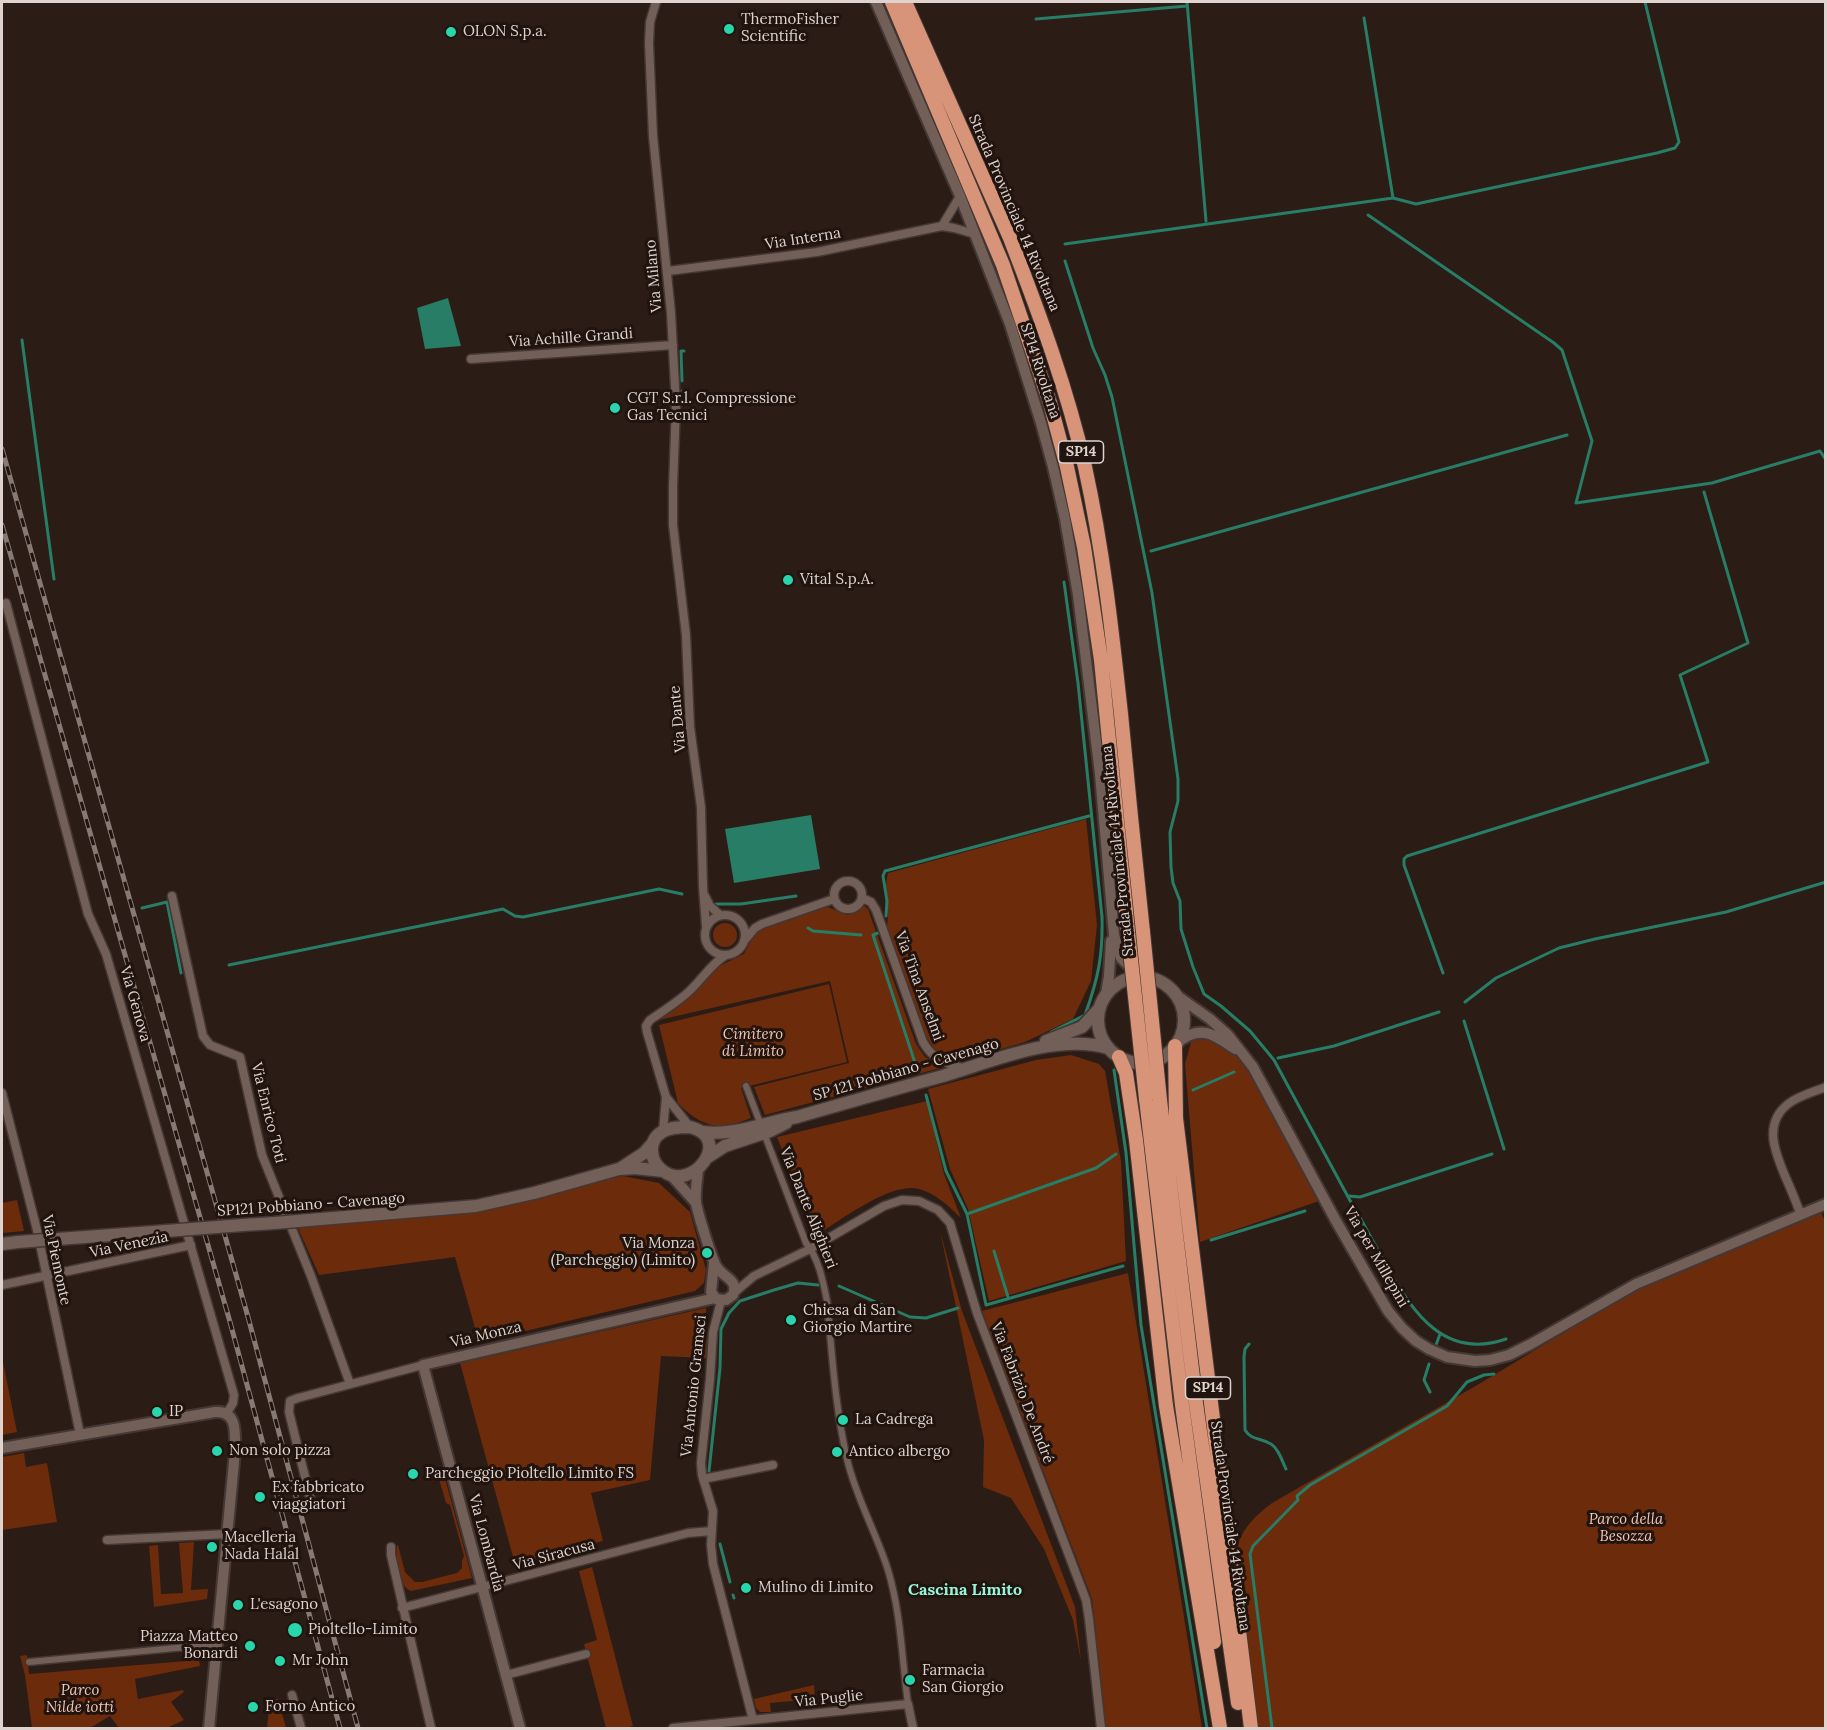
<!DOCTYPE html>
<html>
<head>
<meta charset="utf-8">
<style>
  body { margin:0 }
  #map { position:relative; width:1827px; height:1730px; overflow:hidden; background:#2b1c16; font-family:Lora,serif }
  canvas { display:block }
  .frame { position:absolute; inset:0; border:3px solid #ded3cf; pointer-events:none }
</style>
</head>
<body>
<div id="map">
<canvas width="1827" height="1730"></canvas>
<div class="frame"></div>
</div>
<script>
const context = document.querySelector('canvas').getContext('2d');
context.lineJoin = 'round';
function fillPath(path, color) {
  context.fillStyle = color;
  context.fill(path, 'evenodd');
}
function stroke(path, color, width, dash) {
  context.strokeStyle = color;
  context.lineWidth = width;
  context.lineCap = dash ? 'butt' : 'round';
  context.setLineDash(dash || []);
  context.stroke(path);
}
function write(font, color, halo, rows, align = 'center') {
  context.font = font + ' Lora,serif';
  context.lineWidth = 6;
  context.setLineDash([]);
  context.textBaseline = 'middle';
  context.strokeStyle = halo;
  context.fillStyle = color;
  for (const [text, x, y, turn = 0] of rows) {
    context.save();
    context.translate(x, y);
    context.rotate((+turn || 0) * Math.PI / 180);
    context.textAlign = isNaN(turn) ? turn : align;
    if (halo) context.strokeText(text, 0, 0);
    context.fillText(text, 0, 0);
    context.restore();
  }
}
fillPath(new Path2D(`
  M 1086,819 L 1097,925 L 1091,981 L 1073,1019 L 1025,1042 L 961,1061 L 936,1051 L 925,1035 L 887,927 C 890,909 883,890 888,873 Z
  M 863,905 L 868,909 L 916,1044 L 925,1057 L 944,1067 L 765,1115 L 754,1087 L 849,1063 L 830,981 L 659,1020 L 692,995 L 711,970 L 744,954 L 752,937 L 759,930 L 821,908 L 828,907 L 848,915 L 855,912 Z
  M713 935a12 12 0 1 1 24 0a12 12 0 1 1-24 0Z
  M 829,984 L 847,1062 L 741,1088 L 751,1118 C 742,1121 732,1126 723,1126 C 705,1127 689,1115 678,1103 L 659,1025 Z
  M 1206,1036 L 1219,1042 L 1245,1062 L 1319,1201 L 1200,1242 L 1185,1064 L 1191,1042 Z
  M 1071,1055 L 1099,1064 L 1105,1071 L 1121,1161 L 1126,1261 L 989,1301 L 968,1209 L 950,1169 L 928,1089 L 1036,1060 Z
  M 927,1101 L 944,1174 L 961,1218 C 948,1206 937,1194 919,1189 C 891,1181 840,1221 815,1236 L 777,1137 Z
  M 623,1176 L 659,1183 L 690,1212 L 706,1270 L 704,1283 L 695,1291 L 479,1342 L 455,1257 L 319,1275 L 298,1228 L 467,1211 L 583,1183 Z
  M 17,1200 L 24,1231 L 2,1233 L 2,1203 Z
  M 1818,1206 L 1826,1223 L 1825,1728 L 1243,1728 L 1234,1662 L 1236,1550 C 1242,1528 1255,1516 1272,1503 L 1479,1384 L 1654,1278 Z
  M 940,1231 L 962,1311 L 1075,1607 L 1081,1661 L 1073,1620 L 1044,1549 L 1011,1498 L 983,1487 L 984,1440 Z
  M 1128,1273 L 1202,1728 L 1106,1728 L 1092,1599 L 982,1311 Z
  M 706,1308 L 707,1358 L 661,1356 L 650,1480 L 591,1493 L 603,1541 L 515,1564 L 460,1363 Z
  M 2,1357 L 17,1432 L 2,1435 Z
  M 24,1453 L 26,1467 L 47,1463 L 57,1522 L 2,1530 L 2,1457 Z
  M 445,1478 L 472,1578 L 411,1591 C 397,1585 396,1559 397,1546 L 398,1545 L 405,1572 L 415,1582 L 422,1582 L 457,1573 L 462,1568 L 462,1561 L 464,1556 L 450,1505 L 446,1503 L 439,1479 Z
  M 194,1542 L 191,1590 L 208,1589 L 207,1599 L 154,1607 L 149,1546 L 158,1545 L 161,1594 L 183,1593 L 179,1543 Z
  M 592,1567 L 633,1726 L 625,1728 L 606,1728 L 584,1644 L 597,1640 L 579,1571 Z
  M 27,1655 L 29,1674 L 199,1660 L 200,1666 L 135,1679 L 138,1699 L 183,1690 L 184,1692 L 171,1702 L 184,1720 L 167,1728 L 119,1728 L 110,1716 L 90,1728 L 32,1728 L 25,1675 L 20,1656 Z
  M 814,1685 L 815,1699 L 770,1703 L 771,1712 L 760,1712 L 756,1708 L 754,1699 Z
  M 270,1698 L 278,1699 L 286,1728 L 267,1728 Z`), '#6c2b0a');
fillPath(new Path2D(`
  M 448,298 L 461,346 L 425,349 L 417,308 Z
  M 811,815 L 820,869 L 734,883 L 725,829 Z`), '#277d66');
stroke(new Path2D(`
  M 1187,2 L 1206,221
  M 1364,18 L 1393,198
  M 1036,19 L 1187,6
  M 1368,215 L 1554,343 L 1562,350 L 1592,441 L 1576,503 L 1712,483 L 1820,451 L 1826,460
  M 1065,244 L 1393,198 L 1416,204 L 1657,153 L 1675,148 L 1679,142 L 1645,2
  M 1065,261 L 1093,348 L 1105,375 L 1112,397 L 1152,593 L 1178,779 L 1178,801 L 1170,832 L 1171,867 L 1173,883 L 1180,901 L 1181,929 L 1193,967 L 1204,994 L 1221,1006 L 1250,1031 L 1274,1060 L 1353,1206
  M 22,340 L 54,579
  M 682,381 L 681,351 L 684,351
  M 682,391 L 683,398
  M 1151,551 L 1567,435
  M 716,904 L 741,904 L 796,896
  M 142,908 L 167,902 L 181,973
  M 886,916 L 887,901 L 883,876 L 885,871 L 1089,816
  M 808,928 L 813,931 L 861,935
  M 878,933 L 873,935 L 917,1069
  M 229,965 L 503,909 L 515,916 L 523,917 L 659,889 L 682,894
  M 1443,973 L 1404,865 L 1404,859 L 1407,856 L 1708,762 L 1680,675 L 1748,643 L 1704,492
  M 1465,1002 L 1496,978 L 1559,948 L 1595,939 L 1726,912 L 1826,882
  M 1464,1021 L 1504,1149
  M 1051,1032 L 1085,1015 C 1098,979 1103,956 1102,917 L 1078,683 L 1064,582
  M 1278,1058 L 1334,1046 L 1439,1012
  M 1114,1070 L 1126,1153 L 1141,1325 L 1207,1728
  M 1193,1090 L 1234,1072
  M 926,1095 L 946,1171 L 967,1214 L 986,1305 L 1123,1266
  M 1349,1196 L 1360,1197 L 1492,1154
  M 967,1214 L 1096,1168 L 1116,1154
  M 1358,1214 C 1368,1232 1378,1250 1387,1267 C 1414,1314 1445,1360 1506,1339
  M 1211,1240 L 1305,1211
  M 994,1251 L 1008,1297
  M 839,1286 L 910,1317 L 926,1318 L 958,1308
  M 1249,1344 L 1245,1349 L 1244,1357 L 1245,1430 C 1251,1440 1261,1438 1271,1444 C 1279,1449 1282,1461 1286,1469
  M 1436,1345 L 1440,1334
  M 1429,1364 L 1424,1380 L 1430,1392
  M 709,1471 L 720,1368 L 721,1329 L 729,1313 L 740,1301 L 774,1290 L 798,1283 L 818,1285
  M 720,1544 L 730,1582
  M 733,1595 L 734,1598
  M 1272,1728 L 1250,1554 L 1253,1546 L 1298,1500 L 1297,1496 L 1310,1485 L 1447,1406 L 1467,1382 L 1484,1375 L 1494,1374`), '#277d66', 3);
const pedestrian = new Path2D(`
  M 746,1086 L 806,1243 C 819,1259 823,1281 827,1301 C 832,1353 835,1407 847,1459 C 856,1498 876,1532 888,1570 C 901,1613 902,1660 908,1704
  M 29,1662 L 217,1644`);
const minor = new Path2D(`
  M 656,2 L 650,22 L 649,43 L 653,136 L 671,313 L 676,405 L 673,487 L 673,525 L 686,635 L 690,727 L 701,807 L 703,887 L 706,926
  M 942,226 L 960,196
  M 668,271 L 817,252 L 942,226 L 954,228 L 975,234
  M 471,359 L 673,345
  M 6,603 L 88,914 L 106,954 L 234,1395 L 233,1403 L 227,1413
  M834 895a14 14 0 1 1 28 0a14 14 0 1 1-28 0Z
  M 172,896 L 203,1036 L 210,1045 L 240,1057 L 262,1155 L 311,1276 L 350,1384
  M 705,896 L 710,906 L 720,915
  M 862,898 L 871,902 L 876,910 L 923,1042 C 933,1060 946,1063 965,1069
  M705 935a20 20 0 1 1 40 0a20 20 0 1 1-40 0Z
  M 744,941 L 755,928 L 762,924 L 834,899
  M 2,1093 L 37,1230 L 80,1434
  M 666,1097 L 690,1127
  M 663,1131 L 666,1097 L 647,1032 L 646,1026 L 650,1020 C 662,1012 674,1004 685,995 C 701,982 709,965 726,955
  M 1801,1215 C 1796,1202 1791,1189 1785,1176 C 1775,1152 1763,1124 1788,1104 C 1798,1096 1813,1092 1826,1087
  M 2,1285 L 191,1245
  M 735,1292 L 754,1276 L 810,1249 L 884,1206 L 902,1200 L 919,1201 L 938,1210 L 950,1223 L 977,1313 L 1086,1600 L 1089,1619 L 1101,1728
  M 721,1301 L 713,1332 L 710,1379 L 701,1463 L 702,1475 L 713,1511 L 711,1545 L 713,1564 L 753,1720
  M 703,1479 L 773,1465
  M 310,1497 L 289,1412 L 290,1401 L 298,1398 L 423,1365
  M 107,1540 L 227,1534
  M 391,1547 L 391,1555 L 431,1728
  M 402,1608 L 688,1533 L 712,1531
  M 506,1675 L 586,1654
  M 292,1695 L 301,1728
  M 673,1728 L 908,1704 L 913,1728`);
const tertiary = new Path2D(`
  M 876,2 L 960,196 L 1010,324 L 1041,423 L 1053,467 L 1065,519 L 1078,595 L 1100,774 L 1114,935 L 1121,958 L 1134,971
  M 1106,994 L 1109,976 L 1111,941
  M 1176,995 L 1210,1019 L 1228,1035 L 1253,1067 L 1336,1221 L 1388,1311 L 1402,1328 L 1416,1341 L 1429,1349 L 1447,1357 L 1475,1361 L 1490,1360 L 1509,1355 L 1531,1344 L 1636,1284 L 1826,1204
  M 1177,1043 C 1200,1024 1214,1034 1235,1049
  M 698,1170 C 697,1180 695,1192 696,1203 C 698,1214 711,1256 716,1266 C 723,1278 739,1279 733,1295 L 726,1300 L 716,1299 L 711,1292 L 714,1263
  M 671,1175 L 696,1203
  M 2,1448 L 215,1412 C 238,1410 235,1434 235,1451 L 209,1728
  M 520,1728 L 423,1365 L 715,1298`);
const secondary = new Path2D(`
  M1098 1020a43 43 0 1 1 86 0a43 43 0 1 1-86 0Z
  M 1046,1041 L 1082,1027 L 1098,1010
  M 690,1127 C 734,1138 693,1193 663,1171 C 650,1162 647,1141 662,1132 C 670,1127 681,1127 690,1127 Z
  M 703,1132 C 735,1136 766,1122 797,1117 C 846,1103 894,1089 943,1076 C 993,1061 1057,1033 1108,1048
  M 708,1157 L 725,1146 L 770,1131 L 786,1123
  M 621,1168 L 644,1153 L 653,1143
  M 309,1220 L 476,1206 L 534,1193 L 619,1169 L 635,1168 L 663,1171
  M 243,1225 L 275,1223
  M 58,1239 L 166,1231
  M 2,1244 L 18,1242`);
const trunk = new Path2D(`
  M 892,2 L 1003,265 L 1050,403 L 1067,467 L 1084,547 L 1101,660 L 1128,932
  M 905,2 L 1010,238 C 1039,313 1067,388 1085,467 C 1103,549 1112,631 1121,714 C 1128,787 1135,859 1143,932
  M 1175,1046 L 1176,1118 L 1251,1728
  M 1119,1057 L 1126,1073 L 1136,1140 L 1166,1406 L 1220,1728
  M 1146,1099 L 1182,1405 L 1214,1642
  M 1160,1100 L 1196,1403 L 1238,1703`);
stroke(pedestrian, '#443734', 9);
stroke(minor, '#443734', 11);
stroke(tertiary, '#443734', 14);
stroke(secondary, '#443734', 15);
stroke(trunk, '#443734', 16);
stroke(pedestrian, '#725f58', 6);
stroke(minor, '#725f58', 8);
stroke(tertiary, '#725f58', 10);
stroke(secondary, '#725f58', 12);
stroke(trunk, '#d79478', 14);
const rail = new Path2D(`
  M 2,449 L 248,1317 L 358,1728
  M 2,525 L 230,1322 L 340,1728`);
stroke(rail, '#877a75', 5);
stroke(rail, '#21130d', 3, [9]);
const secondaryBridge = new Path2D(`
  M 275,1223 L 309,1220
  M 166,1231 L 243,1225
  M 18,1242 L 58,1239`);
const trunkBridge = new Path2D(`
  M 1128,932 L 1146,1099
  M 1143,932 L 1160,1100`);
stroke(secondaryBridge, '#443734', 15, []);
stroke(trunkBridge, '#443734', 16, []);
stroke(secondaryBridge, '#725f58', 12);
stroke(trunkBridge, '#d79478', 14);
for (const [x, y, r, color] of [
  [729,29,6,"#28d5ad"],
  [451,32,6,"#28d5ad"],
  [615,408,6,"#28d5ad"],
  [788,580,6,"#28d5ad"],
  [707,1253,6,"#28d5ad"],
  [791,1320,6,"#28d5ad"],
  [157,1412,6,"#28d5ad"],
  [843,1420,6,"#28d5ad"],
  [217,1451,6,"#28d5ad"],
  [837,1452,6,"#28d5ad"],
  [413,1474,6,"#28d5ad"],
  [260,1497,6,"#28d5ad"],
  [212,1547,6,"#28d5ad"],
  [746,1588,6,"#28d5ad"],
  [238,1605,6,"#28d5ad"],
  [295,1630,8,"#28d5ad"],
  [250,1646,6,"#28d5ad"],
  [280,1661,6,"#28d5ad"],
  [910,1680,6,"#28d5ad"],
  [253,1707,6,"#28d5ad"]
]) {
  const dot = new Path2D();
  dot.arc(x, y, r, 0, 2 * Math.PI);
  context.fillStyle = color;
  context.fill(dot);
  stroke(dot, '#21130d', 2);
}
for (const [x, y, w] of [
  [1081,452,45],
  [1208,1388,45]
]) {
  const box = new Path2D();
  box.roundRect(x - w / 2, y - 11, w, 22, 4.5);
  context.fillStyle = '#21130d';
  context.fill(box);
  stroke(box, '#ded3cf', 1.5);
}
write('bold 14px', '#ded3cf', null, [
  ["SP14",1081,452],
  ["SP14",1208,1388]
]);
write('15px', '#ded3cf', '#21130d', [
  ["ThermoFisher",741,20],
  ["Scientific",741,37],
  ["OLON S.p.a.",463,32],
  ["CGT S.r.l. Compressione",627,399],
  ["Gas Tecnici",627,416],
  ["Vital S.p.A.",800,580],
  ["Via Monza",695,1244,"right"],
  ["(Parcheggio) (Limito)",695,1261,"right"],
  ["Chiesa di San",803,1311],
  ["Giorgio Martire",803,1328],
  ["IP",169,1412],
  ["La Cadrega",855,1420],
  ["Non solo pizza",229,1451],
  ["Antico albergo",849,1452],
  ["Parcheggio Pioltello Limito FS",425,1474],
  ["Ex fabbricato",272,1488],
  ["viaggiatori",272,1505],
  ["Macelleria",224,1538],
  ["Nada Halal",224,1555],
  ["Mulino di Limito",758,1588],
  ["L'esagono",250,1605],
  ["Pioltello-Limito",308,1630],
  ["Piazza Matteo",238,1637,"right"],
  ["Bonardi",238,1654,"right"],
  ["Mr John",292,1661],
  ["Farmacia",922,1671],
  ["San Giorgio",922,1688],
  ["Forno Antico",265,1707]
], 'left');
write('15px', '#ded3cf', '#21130d', [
  ["Strada Provinciale 14 Rivoltana",1014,213,67],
  ["Via Interna",803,239,-9],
  ["Via Milano",654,276,-95],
  ["Via Achille Grandi",571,338,-4],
  ["SP14 Rivoltana",1040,371,72],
  ["Via Dante",678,719,-95],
  ["Strada Provinciale 14 Rivoltana",1118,851,-96],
  ["Via Tina Anselmi",919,986,70],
  ["Via Genova",135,1004,74],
  ["SP 121 Pobbiano - Cavenago",906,1070,-16],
  ["Via Enrico Toti",268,1113,76],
  ["SP121 Pobbiano - Cavenago",311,1205,-4],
  ["Via Dante Alighieri",808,1208,68],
  ["Via Venezia",129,1245,-12],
  ["Via per Millepini",1376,1257,60],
  ["Via Piemonte",56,1260,78],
  ["Via Monza",486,1335,-13],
  ["Via Antonio Gramsci",694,1386,-84],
  ["Via Fabrizio De André",1022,1393,69],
  ["Strada Provinciale 14 Rivoltana",1230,1526,82],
  ["Via Lombardia",486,1543,75],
  ["Via Siracusa",554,1555,-15],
  ["Via Puglie",829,1699,-6]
]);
write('italic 15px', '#f2c6b4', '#21130d', [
  ["Cimitero",753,1035],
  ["di Limito",753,1052],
  ["Parco della",1626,1520],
  ["Besozza",1626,1537],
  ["Parco",80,1691],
  ["Nilde iotti",80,1708]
]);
write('bold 16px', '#97f6d8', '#21130d', [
  ["Cascina Limito",965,1590]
]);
</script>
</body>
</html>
